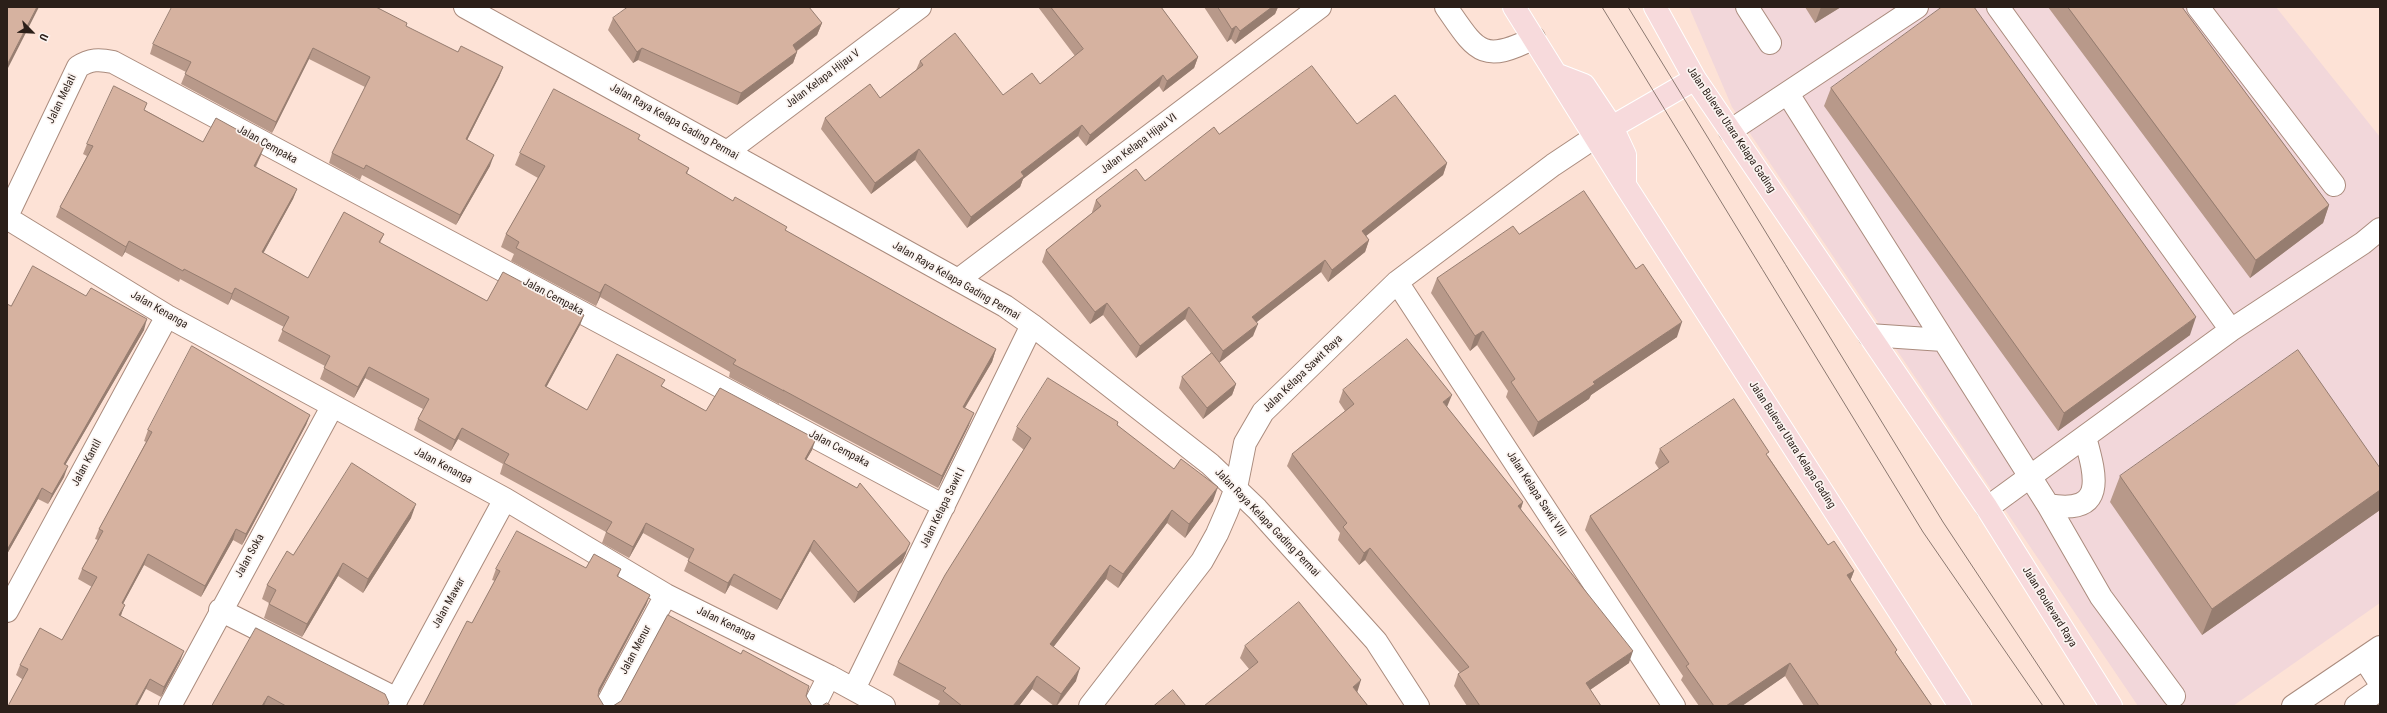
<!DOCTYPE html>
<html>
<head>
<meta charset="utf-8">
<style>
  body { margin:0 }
  #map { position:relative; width:2387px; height:713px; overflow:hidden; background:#fde2d6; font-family:"Roboto Condensed",sans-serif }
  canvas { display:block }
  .frame { position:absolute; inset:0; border:8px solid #2b1f19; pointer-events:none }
  .north { position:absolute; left:12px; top:12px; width:40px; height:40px; -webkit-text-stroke:3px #fbf4f1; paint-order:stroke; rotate:114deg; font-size:11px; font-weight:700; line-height:16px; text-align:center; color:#2b1f19 }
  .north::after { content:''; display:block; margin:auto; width:14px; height:18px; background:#2b1f19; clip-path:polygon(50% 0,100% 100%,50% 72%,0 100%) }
</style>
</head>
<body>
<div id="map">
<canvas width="2387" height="713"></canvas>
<div class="frame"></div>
<div class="north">U</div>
</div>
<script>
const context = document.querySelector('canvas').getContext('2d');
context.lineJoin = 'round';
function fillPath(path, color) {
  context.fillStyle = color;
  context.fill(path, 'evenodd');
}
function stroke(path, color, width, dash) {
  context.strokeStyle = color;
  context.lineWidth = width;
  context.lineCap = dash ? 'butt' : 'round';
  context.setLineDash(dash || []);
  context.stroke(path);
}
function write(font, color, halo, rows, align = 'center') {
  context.font = font + ' "Roboto Condensed",sans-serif';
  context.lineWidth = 3.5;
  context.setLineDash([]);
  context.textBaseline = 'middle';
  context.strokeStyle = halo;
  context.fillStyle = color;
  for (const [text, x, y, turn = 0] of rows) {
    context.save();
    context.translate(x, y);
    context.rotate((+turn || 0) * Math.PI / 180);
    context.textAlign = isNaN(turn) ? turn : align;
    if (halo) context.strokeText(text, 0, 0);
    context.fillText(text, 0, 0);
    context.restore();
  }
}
fillPath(new Path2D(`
  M 1689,7 L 2276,7 L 2380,137 L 2380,603 L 2233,706 L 2138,706 L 1732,107 Z`), '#f2d7da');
const minor = new Path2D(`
  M 465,7 L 1005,306 L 1032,325 L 1210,464 L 1257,509 L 1376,641 L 1418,706
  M 1446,7 C 1476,50 1481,65 1534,38
  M 1747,7 L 1770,43
  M 1998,7 L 2231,330
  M 2198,7 L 2334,185
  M 1788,94 L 2048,505 C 2107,515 2096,477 2085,437
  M 1730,131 L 1917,7
  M 727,152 L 920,7
  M 7,216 L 78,67 C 90,59 99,59 113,62 L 944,506
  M 7,218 L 167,316 L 505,499 L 666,595 L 829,676 L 884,706
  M 958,280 L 1320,7
  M 1397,282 L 1674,706
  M 1869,335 L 1943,340
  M 2048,505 L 2101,597 L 2174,696
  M 1987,508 L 2231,330 L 2363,243 L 2380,229
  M 220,610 L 397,699
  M 7,611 L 167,316
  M 2364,658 L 2380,683
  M 854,689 L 1032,325
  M 170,706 L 332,407
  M 393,706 L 505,499
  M 606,706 L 666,595
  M 814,706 L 829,676
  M 1090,706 L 1202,561 L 1217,534 L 1227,511 L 1236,488 L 1245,443 L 1263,412 L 1397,282 L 1553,165 L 1595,137
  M 2293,706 L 2380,647
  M 2356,706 L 2380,689`);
const major = new Path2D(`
  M 1514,7 L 1625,185 L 1960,706
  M 1655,7 L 1695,79 L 1987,508 L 2111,706
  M 1558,75 L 1584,85 L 1612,127 L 1625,155 L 1625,185
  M 1612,127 L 1695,79`);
stroke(minor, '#aa8b7d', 24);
stroke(major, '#fff', 24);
stroke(minor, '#fff', 22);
stroke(major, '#f7dadc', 22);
stroke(new Path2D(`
  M 1602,7 L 1923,532 L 2043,706
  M 1628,7 L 1943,522 L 2065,706`), '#8b7870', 1);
fillPath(new Path2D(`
  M 1038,7 L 1161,7 L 1198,57 L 1194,68 L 1163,92 L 1159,86 L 1086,146 L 1078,136 L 1023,179 L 1020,187 L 967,228 L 915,160 L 871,194 L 821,129 L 825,118 L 880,98 L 916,70 L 920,61 L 1003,95 L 1040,84 L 1075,56 Z
  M 1204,7 L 1278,7 L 1275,14 L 1235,44 L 1231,39 L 1227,42 Z
  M 1805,7 L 1841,7 L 1815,23 Z
  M 2048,7 L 2182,7 L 2329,205 L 2323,223 L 2250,278 Z
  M 613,18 L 822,23 L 817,35 L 797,51 L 797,52 L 793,63 L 737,105 L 638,60 L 633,63 L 608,30 Z
  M 406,27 L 458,52 L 503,67 L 499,77 L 467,140 L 490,166 L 456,225 L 362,175 L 360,180 L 329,163 L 332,153 L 365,87 L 309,59 L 272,133 L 181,84 L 186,72 L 150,54 L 153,44 Z
  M 1831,88 L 2190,335 L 2058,431 L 1824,106 Z
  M 145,110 L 203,142 L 261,155 L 256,167 L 297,189 L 293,199 L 263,253 L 308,278 L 384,234 L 380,243 L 487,301 L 584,315 L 580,325 L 546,387 L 587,410 L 662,386 L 706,411 L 812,450 L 806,460 L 906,553 L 902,562 L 854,603 L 810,551 L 777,610 L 730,585 L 725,594 L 684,571 L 689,559 L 643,533 L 629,558 L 602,543 L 606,532 L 500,474 L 503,464 L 458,439 L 451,451 L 414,430 L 418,419 L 423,409 L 365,378 L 354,398 L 320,379 L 325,366 L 278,341 L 284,327 L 231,299 L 228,305 L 180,279 L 179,282 L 125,252 L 122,257 L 56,217 L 60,207 L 87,156 L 83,154 L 87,144 Z
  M 1357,124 L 1447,163 L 1443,175 L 1366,236 L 1369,240 L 1365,252 L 1328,282 L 1321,272 L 1256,322 L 1253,336 L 1219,363 L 1236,384 L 1232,395 L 1203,419 L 1179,388 L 1182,377 L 1211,353 L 1185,319 L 1136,358 L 1103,315 L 1090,324 L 1042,262 L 1046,250 L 1092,213 L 1092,212 L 1096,200 L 1145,181 L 1219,134 Z
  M 638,139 L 689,168 L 687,174 L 733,201 L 996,349 L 992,362 L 965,408 L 969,425 L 938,488 L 779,403 L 779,404 L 729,377 L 730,372 L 600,297 L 596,306 L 511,261 L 514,254 L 501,247 L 506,234 L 538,178 L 515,165 L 520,153 Z
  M 1519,234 L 1677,337 L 1591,395 L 1589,399 L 1533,437 L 1506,397 L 1508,391 L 1477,345 L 1470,351 L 1431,293 L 1437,278 Z
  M 11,306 L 144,330 L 65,465 L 64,477 L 48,504 L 38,499 L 7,554 Z
  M 1343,390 L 1447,407 L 1523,502 L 1521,509 L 1629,663 L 1590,690 L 1601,706 L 1467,706 L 1454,686 L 1458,674 L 1460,673 L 1365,560 L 1359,565 L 1338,540 L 1340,533 L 1287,466 L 1292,454 L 1345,411 L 1339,402 Z
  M 310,415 L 306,425 L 242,545 L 233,540 L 201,597 L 144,565 L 123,604 L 121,616 L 180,661 L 161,697 L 146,689 L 22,679 L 16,675 L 20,665 L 62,640 L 92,587 L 78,579 L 82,569 L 98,540 L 95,539 L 99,529 L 146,442 L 144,441 L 148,430 Z
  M 1118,422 L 1117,425 L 1213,501 L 1185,538 L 1167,523 L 1118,588 L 1106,579 L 1053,647 L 1076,681 L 1057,706 L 1054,706 L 1032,689 L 1019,706 L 940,706 L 938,705 L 940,701 L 893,675 L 898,662 L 1024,450 L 1012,440 L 1017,427 Z
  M 1660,449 L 1768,456 L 1828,545 L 1854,571 L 1850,581 L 1896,653 L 1932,706 L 1804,706 L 1785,676 L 1742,706 L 1699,706 L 1681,680 L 1683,676 L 1585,530 L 1590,516 L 1659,469 L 1655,463 Z
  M 2380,468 L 2380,510 L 2202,635 L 2110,502 L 2120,476 Z
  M 411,518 L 363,593 L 338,576 L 302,637 L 264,618 L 269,603 L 262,599 L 267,585 L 293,555 Z
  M 586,568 L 621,569 L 618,577 L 650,595 L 646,605 L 598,695 L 472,623 L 495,581 L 492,580 L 496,569 Z
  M 256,628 L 388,706 L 212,706 Z
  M 1245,646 L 1357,692 L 1249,669 L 1240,658 Z`), '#b8998a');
fillPath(new Path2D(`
  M 37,7 L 39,7 L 7,70 L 7,65 Z
  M 1272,7 L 1278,7 L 1275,14 L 1235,44 L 1240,31 Z
  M 1821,7 L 1841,7 L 1815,23 Z
  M 822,23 L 817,35 L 788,57 L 793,45 Z
  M 1236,26 L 1231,39 L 1227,42 L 1232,29 Z
  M 313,48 L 309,59 L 272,133 L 276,122 Z
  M 642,48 L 638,60 L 633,63 L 637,52 Z
  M 797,52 L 793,63 L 737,105 L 741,93 Z
  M 1198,57 L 1194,68 L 1163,92 L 1167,81 Z
  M 503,67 L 499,77 L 462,150 L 466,139 Z
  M 1163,75 L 1159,86 L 1086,146 L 1090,135 Z
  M 1082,125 L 1078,136 L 1023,179 L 1020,187 L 967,228 L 971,217 L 1021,172 Z
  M 265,145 L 261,155 L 250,177 L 254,166 Z
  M 919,149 L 915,160 L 871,194 L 875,183 Z
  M 494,155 L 490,166 L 456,225 L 460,215 Z
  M 1447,163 L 1443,175 L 1357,243 L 1362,231 Z
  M 297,189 L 293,199 L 258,263 L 262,252 Z
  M 2329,205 L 2323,223 L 2250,278 L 2256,260 Z
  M 1369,240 L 1365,252 L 1328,282 L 1332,270 Z
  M 129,241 L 125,252 L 122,257 L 126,247 Z
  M 1325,260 L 1321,272 L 1248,329 L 1252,317 Z
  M 605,284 L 600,297 L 596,306 L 600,293 Z
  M 235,288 L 231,299 L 228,305 L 232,294 Z
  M 1107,303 L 1103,315 L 1090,324 L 1095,312 Z
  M 1189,307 L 1185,319 L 1136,358 L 1140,346 Z
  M 584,315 L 580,325 L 541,397 L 545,386 Z
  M 2196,317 L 2190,335 L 2058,431 L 2064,413 Z
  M 147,319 L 144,330 L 60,474 L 64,464 Z
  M 1682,322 L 1677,337 L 1591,395 L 1589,399 L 1533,437 L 1538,422 L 1593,382 Z
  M 1258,324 L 1253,336 L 1219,363 L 1223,351 Z
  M 1483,331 L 1477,345 L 1470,351 L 1475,336 Z
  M 996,349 L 992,362 L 958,419 L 963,407 Z
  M 369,367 L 365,378 L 354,398 L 358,387 Z
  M 1236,384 L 1232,395 L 1203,419 L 1207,408 Z
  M 1452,395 L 1447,407 L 1443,402 Z
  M 974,413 L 969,425 L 938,488 L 942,476 Z
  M 310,415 L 306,425 L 242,545 L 246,534 Z
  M 462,428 L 458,439 L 451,451 L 455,440 Z
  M 816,439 L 812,450 L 801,469 L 805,459 Z
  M 68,466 L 64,477 L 48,504 L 52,494 Z
  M 1218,487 L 1213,501 L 1185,538 L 1189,524 Z
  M 42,488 L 38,499 L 7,554 L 7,550 Z
  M 2380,490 L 2380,510 L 2202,635 L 2212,609 Z
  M 1523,502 L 1519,514 L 1518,506 Z
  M 416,504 L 411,518 L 363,593 L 368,579 Z
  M 1172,510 L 1167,523 L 1118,588 L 1123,574 Z
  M 646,523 L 643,533 L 629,558 L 633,547 Z
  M 236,529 L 233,540 L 201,597 L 205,586 Z
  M 814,540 L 810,551 L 777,610 L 781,600 Z
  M 910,543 L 906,553 L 902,562 L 854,603 L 858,592 Z
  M 1370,548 L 1365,560 L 1359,565 L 1364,553 Z
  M 148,554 L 144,565 L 118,613 L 122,603 Z
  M 343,563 L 338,576 L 302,637 L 307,624 Z
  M 1110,565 L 1106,579 L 1045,658 L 1050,644 Z
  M 1854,571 L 1849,584 L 1847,575 Z
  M 734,574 L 730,585 L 725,594 L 728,583 Z
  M 650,595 L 646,605 L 595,700 L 599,689 Z
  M 125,605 L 121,615 L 116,625 L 119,615 Z
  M 184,651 L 180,661 L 161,697 L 164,687 Z
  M 1633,651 L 1629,663 L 1581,696 L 1586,683 Z
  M 1790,663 L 1785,676 L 1742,706 L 1726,706 Z
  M 1080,668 L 1076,681 L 1056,706 L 1061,694 Z
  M 1037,676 L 1032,689 L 1019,706 L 1013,706 Z
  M 150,679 L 146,689 L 137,706 L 135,706 Z
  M 1361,680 L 1357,693 L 1353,687 Z
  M 268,696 L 264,706 L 262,706 Z`), '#967d70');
const building = new Path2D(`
  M 7,7 L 37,7 L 7,65 Z
  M 172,7 L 376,7 L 407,23 L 406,26 L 458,52 L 461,46 L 503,67 L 466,139 L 494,155 L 460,215 L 366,165 L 364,169 L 332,153 L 370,77 L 313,48 L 276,122 L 185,74 L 191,62 L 153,44 Z
  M 628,7 L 809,7 L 822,23 L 793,45 L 797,52 L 741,93 L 642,48 L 637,52 L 613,18 Z
  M 1051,7 L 1161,7 L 1198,57 L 1167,81 L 1163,75 L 1090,135 L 1082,125 L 1021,172 L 1024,176 L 971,217 L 919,149 L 875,183 L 825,118 L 870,84 L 880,98 L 923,65 L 920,61 L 955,33 L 1003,95 L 1032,73 L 1040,84 L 1083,49 Z
  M 1218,7 L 1272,7 L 1240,31 L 1236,26 L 1232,29 Z
  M 1942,7 L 1974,7 L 2196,317 L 2064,413 L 1831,88 Z
  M 2068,7 L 2182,7 L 2329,205 L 2256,260 Z
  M 1312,66 L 1357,124 L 1395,95 L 1447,163 L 1362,231 L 1369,240 L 1332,270 L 1325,260 L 1252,317 L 1258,324 L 1223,351 L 1189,307 L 1140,346 L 1107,303 L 1095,312 L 1046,250 L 1101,206 L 1096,200 L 1136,169 L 1145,181 L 1214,127 L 1219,134 Z
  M 114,86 L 147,103 L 144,110 L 203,142 L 216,118 L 265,145 L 254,166 L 297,189 L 262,252 L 308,278 L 344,212 L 384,234 L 379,242 L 487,301 L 503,272 L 584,315 L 545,386 L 587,410 L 617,354 L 665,380 L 661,386 L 706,411 L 720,388 L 816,439 L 805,459 L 857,488 L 860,483 L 910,543 L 906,551 L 858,592 L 814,540 L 781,600 L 734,574 L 728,583 L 688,561 L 694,549 L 646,523 L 633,547 L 606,532 L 612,522 L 504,463 L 509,454 L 462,428 L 455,440 L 418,419 L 429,399 L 369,367 L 358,387 L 324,368 L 330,356 L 282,330 L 289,317 L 235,288 L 232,294 L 184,269 L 183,271 L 129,241 L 126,247 L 60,207 L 93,146 L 87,144 Z
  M 554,89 L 640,135 L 638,139 L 689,168 L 686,173 L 733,201 L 735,197 L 787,227 L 785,230 L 996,349 L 963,407 L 974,413 L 942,476 L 783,390 L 784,391 L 733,364 L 736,360 L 605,284 L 600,293 L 516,248 L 519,242 L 506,234 L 545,166 L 520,153 Z
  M 1584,191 L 1636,269 L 1643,264 L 1682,322 L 1593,382 L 1595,384 L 1538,422 L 1511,382 L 1515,379 L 1483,331 L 1475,336 L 1437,278 L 1513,226 L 1519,234 Z
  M 33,266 L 86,296 L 91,288 L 147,319 L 64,464 L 68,466 L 52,494 L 42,488 L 7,550 L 7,304 L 11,306 Z
  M 1407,339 L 1452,395 L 1443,402 L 1523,502 L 1518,506 L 1633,651 L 1586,683 L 1601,706 L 1480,706 L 1458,674 L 1469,667 L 1370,548 L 1364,553 L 1343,527 L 1347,523 L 1292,454 L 1354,404 L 1343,390 Z
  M 192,346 L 310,415 L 246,534 L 236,529 L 205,586 L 148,554 L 122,603 L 125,605 L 119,615 L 184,651 L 164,687 L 150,679 L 135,706 L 8,706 L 28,669 L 20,665 L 40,628 L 62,640 L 97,577 L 82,569 L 103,531 L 99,529 L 152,432 L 148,430 Z
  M 2298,350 L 2380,468 L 2380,490 L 2212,609 L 2120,476 Z
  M 1212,353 L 1236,384 L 1207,408 L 1182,377 Z
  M 1048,378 L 1118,422 L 1117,425 L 1174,469 L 1181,459 L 1218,487 L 1189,524 L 1172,510 L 1123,574 L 1110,565 L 1050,644 L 1080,668 L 1061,694 L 1037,676 L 1013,706 L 962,706 L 943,691 L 946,688 L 898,662 L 945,575 L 1031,438 L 1017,427 Z
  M 1734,399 L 1769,452 L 1766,454 L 1828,545 L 1834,541 L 1854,571 L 1847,575 L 1897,650 L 1895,652 L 1932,706 L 1819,706 L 1790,663 L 1726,706 L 1714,706 L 1686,666 L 1689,664 L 1590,516 L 1669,462 L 1660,449 Z
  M 352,463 L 416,504 L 368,579 L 343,563 L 307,624 L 269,604 L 276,590 L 267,585 L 287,551 L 293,555 Z
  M 517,531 L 586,568 L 594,554 L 621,569 L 617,576 L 650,595 L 599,689 L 598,696 L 604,706 L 423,706 L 467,621 L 472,623 L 500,571 L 496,569 Z
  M 1299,602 L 1361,680 L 1353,687 L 1368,706 L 1204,706 L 1258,662 L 1245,646 Z
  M 668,615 L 741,654 L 743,650 L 809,686 L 806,696 L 812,706 L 613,706 L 621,701 Z
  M 256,628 L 385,694 L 389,703 L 387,706 L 286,706 L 268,696 L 262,706 L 212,706 Z
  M 1173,690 L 1186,706 L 1154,706 Z
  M 827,703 L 831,706 L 822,706 Z`);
fillPath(building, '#d6b2a0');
stroke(building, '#967d70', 1);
write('11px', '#2b1f19', '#fbf4f1', [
  ["Jalan Kelapa Hijau V",823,79,-37],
  ["Jalan Melati",62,99,-64],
  ["Jalan Raya Kelapa Gading Permai",674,122,29],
  ["Jalan Bulevar Utara Kelapa Gading",1731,130,56],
  ["Jalan Kelapa Hijau VI",1139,144,-37],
  ["Jalan Cempaka",267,145,29],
  ["Jalan Raya Kelapa Gading Permai",956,281,30],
  ["Jalan Cempaka",553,297,28],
  ["Jalan Kenanga",159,310,30],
  ["Jalan Kelapa Sawit Raya",1303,374,-44],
  ["Jalan Bulevar Utara Kelapa Gading",1792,445,57],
  ["Jalan Cempaka",839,449,28],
  ["Jalan Kantil",87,463,-62],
  ["Jalan Kenanga",443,466,28],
  ["Jalan Kelapa Sawit VIII",1536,494,57],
  ["Jalan Kelapa Sawit I",943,508,-64],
  ["Jalan Raya Kelapa Gading Permai",1267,523,46],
  ["Jalan Soka",250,556,-61],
  ["Jalan Mawar",449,603,-61],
  ["Jalan Boulevard Raya",2049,607,58],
  ["Jalan Kenanga",726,624,26],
  ["Jalan Menur",636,650,-62]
]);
</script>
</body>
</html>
